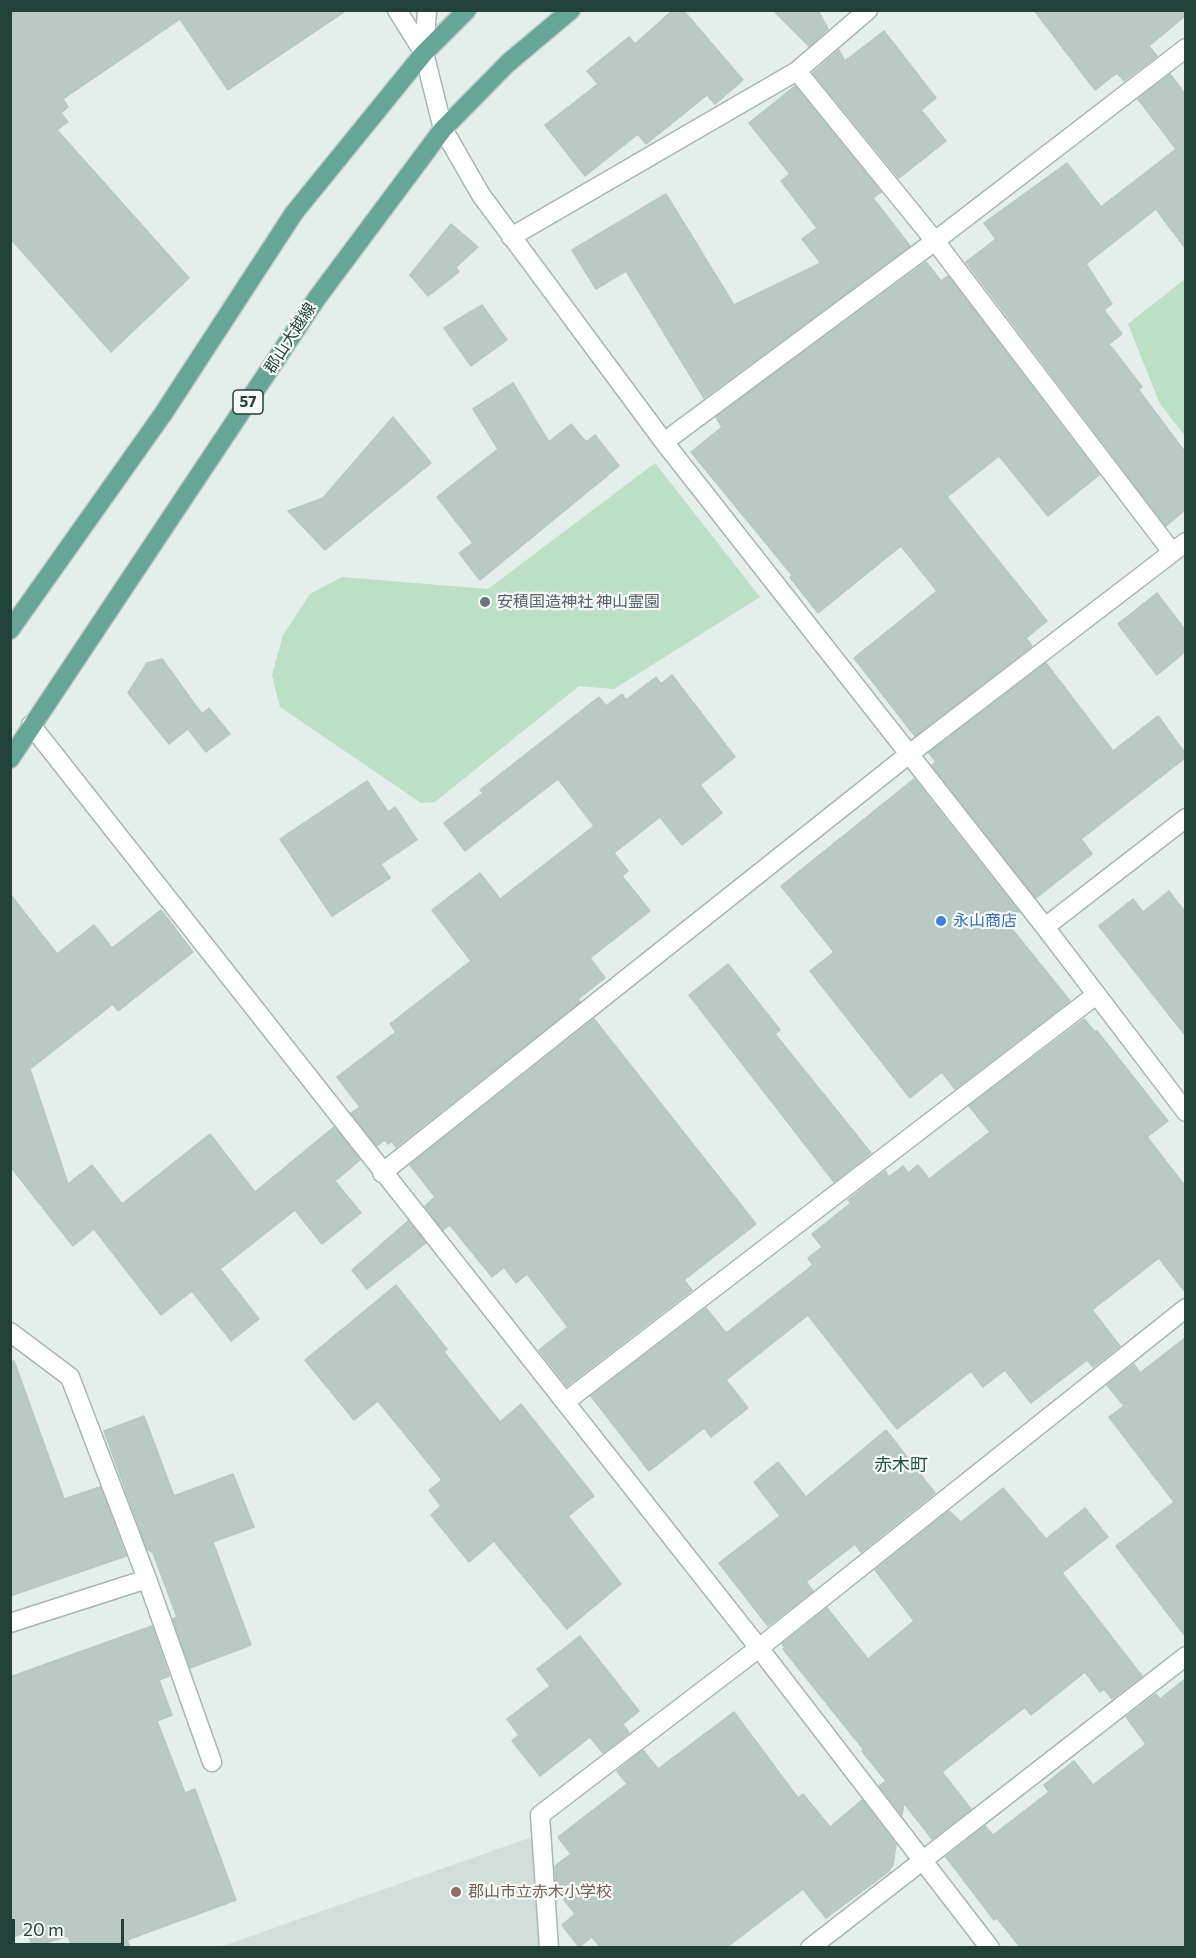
<!DOCTYPE html>
<html>
<head>
<meta charset="utf-8">
<style>
  body { margin:0 }
  #map { position:relative; width:1196px; height:1958px; overflow:hidden; background:#e4eeea; font-family:Commissioner,sans-serif }
  canvas { display:block }
  .frame { position:absolute; inset:0; border:12px solid #224139; pointer-events:none }
  .scale { position:absolute; left:12px; top:1919px; width:112px; height:27px; box-sizing:border-box; border:3px solid #224139; border-top:0; padding-left:8px; font-size:18px; line-height:21px; white-space:nowrap; color:#224139; -webkit-text-stroke:4px #f5faf8; paint-order:stroke }
</style>
</head>
<body>
<div id="map">
<canvas width="1196" height="1958"></canvas>
<div class="frame"></div>
<div class="scale">20 m</div>
</div>
<script>
const context = document.querySelector('canvas').getContext('2d');
context.lineJoin = 'round';
function fillPath(path, color) {
  context.fillStyle = color;
  context.fill(path, 'evenodd');
}
function stroke(path, color, width, dash) {
  context.strokeStyle = color;
  context.lineWidth = width;
  context.lineCap = dash ? 'butt' : 'round';
  context.setLineDash(dash || []);
  context.stroke(path);
}
function write(font, color, halo, rows, align = 'center') {
  context.font = font + ' Commissioner,"Noto Sans JP",sans-serif';
  context.lineWidth = 4.5;
  context.setLineDash([]);
  context.textBaseline = 'middle';
  context.strokeStyle = halo;
  context.fillStyle = color;
  for (const [text, x, y, turn = 0] of rows) {
    context.save();
    context.translate(x, y);
    context.rotate((+turn || 0) * Math.PI / 180);
    context.textAlign = isNaN(turn) ? turn : align;
    if (halo) context.strokeText(text, 0, 0);
    context.fillText(text, 0, 0);
    context.restore();
  }
}
fillPath(new Path2D(`
  M 532,1837 L 540,1947 L 220,1947 Z`), '#d2ded9');
fillPath(new Path2D(`
  M 1185,279 L 1185,436 L 1160,404 L 1128,324 Z
  M 655,463 L 760,597 L 614,689 L 579,686 L 435,802 L 421,803 L 280,707 L 272,675 L 283,635 L 310,594 L 342,577 L 488,589 Z`), '#bce0c6');
const building = new Path2D(`
  M 10,10 L 347,10 L 228,90 L 180,19 L 63,99 L 68,107 L 61,113 L 68,122 L 57,130 L 189,278 L 111,352 L 10,238 Z
  M 673,10 L 683,10 L 743,80 L 715,104 L 707,95 L 646,144 L 638,134 L 585,176 L 545,125 L 598,84 L 587,71 L 629,37 L 635,44 Z
  M 773,10 L 818,10 L 828,29 L 809,46 Z
  M 1034,10 L 1185,10 L 1185,16 L 1149,46 L 1157,56 L 1124,81 L 1117,73 L 1095,90 Z
  M 884,31 L 936,98 L 921,110 L 946,141 L 899,178 L 813,73 L 839,50 L 845,61 Z
  M 1170,74 L 1185,94 L 1185,248 L 1156,209 L 1086,264 L 1112,304 L 1104,310 L 1122,334 L 1109,344 L 1142,387 L 1138,389 L 1185,452 L 1185,510 L 1166,526 L 966,262 L 996,239 L 984,223 L 1067,163 L 1101,207 L 1176,149 L 1138,99 Z
  M 795,86 L 881,192 L 873,198 L 910,246 L 704,398 L 626,271 L 596,289 L 572,250 L 666,194 L 734,305 L 821,263 L 802,239 L 817,228 L 781,181 L 790,174 L 749,123 Z
  M 451,224 L 478,247 L 456,267 L 459,272 L 428,296 L 410,275 Z
  M 926,262 L 941,281 L 948,276 L 1099,475 L 1048,516 L 999,456 L 947,497 L 1047,621 L 1026,638 L 1032,646 L 915,736 L 854,658 L 937,591 L 901,546 L 818,613 L 790,577 L 792,575 L 691,452 L 722,427 L 716,417 Z
  M 482,305 L 507,340 L 471,366 L 444,328 Z
  M 513,383 L 549,442 L 571,424 L 586,442 L 595,435 L 619,466 L 480,580 L 459,553 L 473,543 L 437,497 L 498,449 L 473,409 Z
  M 393,417 L 431,463 L 325,550 L 288,511 L 323,498 Z
  M 1157,593 L 1185,630 L 1185,652 L 1157,675 L 1118,624 Z
  M 162,659 L 202,714 L 209,708 L 230,734 L 206,752 L 188,729 L 169,744 L 128,693 L 147,663 Z
  M 1046,663 L 1113,751 L 1158,716 L 1185,753 L 1185,758 L 1081,839 L 1092,854 L 1036,898 L 932,765 L 936,762 L 929,753 Z
  M 672,675 L 735,757 L 700,785 L 722,813 L 682,845 L 660,817 L 614,853 L 628,871 L 622,876 L 650,911 L 590,958 L 605,978 L 578,999 L 580,1002 L 396,1147 L 392,1141 L 388,1144 L 385,1140 L 377,1146 L 351,1113 L 360,1107 L 337,1077 L 396,1032 L 390,1024 L 471,961 L 432,910 L 480,873 L 500,899 L 594,826 L 558,779 L 465,851 L 444,823 L 483,793 L 480,790 L 599,697 L 606,706 L 622,694 L 626,700 L 656,677 L 661,684 Z
  M 914,779 L 1019,912 L 1009,919 L 1015,927 L 1012,929 L 1070,1001 L 955,1089 L 942,1072 L 910,1098 L 810,971 L 834,952 L 781,886 Z
  M 367,781 L 388,812 L 395,807 L 417,840 L 381,864 L 390,878 L 332,916 L 280,839 Z
  M 1169,891 L 1185,912 L 1185,1035 L 1099,926 L 1133,899 L 1143,912 Z
  M 10,894 L 57,954 L 94,925 L 112,948 L 161,910 L 193,952 L 118,1011 L 113,1004 L 30,1069 L 68,1184 L 92,1165 L 122,1204 L 210,1134 L 255,1192 L 334,1127 L 360,1160 L 335,1181 L 361,1213 L 322,1244 L 295,1210 L 220,1269 L 259,1319 L 231,1341 L 192,1291 L 161,1315 L 94,1229 L 73,1246 L 10,1166 Z
  M 728,964 L 780,1030 L 775,1034 L 871,1153 L 834,1182 L 689,995 Z
  M 594,1019 L 756,1224 L 684,1280 L 692,1290 L 567,1386 L 539,1350 L 568,1327 L 527,1274 L 516,1283 L 504,1267 L 492,1277 L 450,1225 L 443,1230 L 425,1206 L 435,1197 L 410,1165 Z
  M 1084,1019 L 1095,1032 L 1097,1031 L 1168,1121 L 1147,1137 L 1185,1186 L 1185,1292 L 1159,1258 L 1092,1310 L 1120,1346 L 1093,1367 L 1087,1360 L 1031,1403 L 1005,1370 L 983,1387 L 971,1371 L 897,1429 L 808,1315 L 726,1380 L 748,1408 L 711,1437 L 704,1428 L 649,1471 L 591,1396 L 706,1308 L 726,1333 L 813,1265 L 808,1258 L 822,1247 L 812,1234 L 851,1203 L 848,1200 L 885,1171 L 889,1177 L 903,1166 L 908,1173 L 918,1165 L 929,1179 L 990,1132 L 969,1106 Z
  M 408,1221 L 426,1243 L 367,1289 L 352,1270 Z
  M 396,1285 L 447,1349 L 444,1352 L 500,1422 L 521,1404 L 594,1496 L 568,1516 L 621,1584 L 567,1629 L 494,1541 L 469,1562 L 431,1515 L 441,1506 L 429,1490 L 442,1480 L 378,1401 L 354,1420 L 305,1360 Z
  M 1185,1338 L 1185,1636 L 1116,1546 L 1174,1502 L 1109,1417 L 1124,1406 L 1107,1385 L 1134,1364 L 1140,1373 Z
  M 14,1361 L 64,1499 L 100,1487 L 126,1556 L 10,1596 L 10,1362 Z
  M 144,1416 L 174,1496 L 233,1474 L 254,1527 L 213,1542 L 251,1645 L 190,1668 L 173,1619 L 177,1617 L 153,1553 L 147,1549 L 104,1431 Z
  M 886,1430 L 935,1493 L 861,1552 L 855,1544 L 806,1582 L 813,1591 L 768,1626 L 719,1563 L 780,1516 L 754,1482 L 778,1462 L 806,1497 Z
  M 1003,1488 L 1046,1539 L 1085,1508 L 1108,1537 L 1062,1573 L 1142,1676 L 1112,1699 L 1104,1689 L 1100,1692 L 1085,1672 L 1031,1715 L 1025,1707 L 942,1772 L 971,1809 L 932,1839 L 904,1803 L 902,1815 L 879,1786 L 886,1781 L 862,1751 L 864,1750 L 783,1649 L 785,1648 L 782,1644 L 827,1608 L 868,1659 L 914,1621 L 875,1570 L 949,1511 L 961,1522 Z
  M 152,1626 L 169,1676 L 159,1680 L 172,1715 L 157,1721 L 185,1793 L 195,1789 L 236,1900 L 127,1940 L 130,1947 L 72,1947 L 68,1936 L 33,1947 L 27,1932 L 10,1938 L 10,1677 Z
  M 580,1636 L 639,1711 L 623,1724 L 629,1733 L 603,1753 L 590,1737 L 540,1776 L 512,1741 L 519,1735 L 507,1719 L 550,1686 L 537,1669 Z
  M 1185,1679 L 1185,1947 L 1020,1947 L 997,1918 L 994,1920 L 946,1857 L 985,1826 L 993,1835 L 1049,1792 L 1044,1785 L 1074,1761 L 1093,1785 L 1146,1744 L 1126,1717 L 1156,1694 L 1160,1699 Z
  M 734,1712 L 798,1798 L 803,1794 L 830,1827 L 862,1800 L 896,1845 L 893,1865 L 888,1872 L 826,1918 L 803,1889 L 727,1947 L 600,1947 L 592,1937 L 579,1947 L 562,1925 L 575,1914 L 556,1889 L 555,1866 L 571,1854 L 558,1837 L 627,1784 L 617,1771 L 643,1750 L 658,1769 Z`);
fillPath(building, '#b9c9c3');
stroke(building, '#b6c8c1', 1.5);
const minor = new Path2D(`
  M 797,71 L 935,241 L 1172,552
  M 443,129 L 481,195 L 664,442 L 1045,927 L 1186,1112
  M 511,237 L 797,71 L 868,10
  M 664,442 L 935,241 L 1186,48
  M 31,725 L 759,1648 L 990,1948
  M 1045,927 L 1186,818
  M 382,1173 L 908,755 L 1186,542
  M 10,1332 L 70,1377 L 147,1579 L 212,1762
  M 565,1402 L 1096,995
  M 10,1623 L 147,1579
  M 549,1948 L 540,1815 L 759,1648 L 1186,1308
  M 810,1948 L 1186,1656`);
const tertiary = new Path2D(`
  M 397,10 L 424,53 L 443,129
  M 424,53 L 427,10`);
const primary = new Path2D(`
  M 10,630 L 163,414 L 294,213 L 424,53 L 467,10
  M 10,759 L 317,298 L 443,129 L 508,63 L 571,10`);
stroke(minor, '#a6b7b1', 21);
stroke(tertiary, '#a6b7b1', 21);
stroke(primary, '#c1cac8', 21);
stroke(minor, '#fff', 18);
stroke(tertiary, '#fff', 18);
stroke(primary, '#66a696', 18);
for (const [x, y, r, color] of [
  [485,602,6,"#6b7280"],
  [941,921,6,"#3f7fe0"],
  [456,1892,6,"#8d6e63"]
]) {
  const dot = new Path2D();
  dot.arc(x, y, r, 0, 2 * Math.PI);
  context.fillStyle = color;
  context.fill(dot);
  stroke(dot, '#f5faf8', 2);
}
for (const [x, y, w] of [
  [248,402,30]
]) {
  const box = new Path2D();
  box.roundRect(x - w / 2, y - 12, w, 24, 4.5);
  context.fillStyle = '#f5faf8';
  context.fill(box);
  stroke(box, '#224139', 1.5);
}
write('bold 15px', '#224139', null, [
  ["57",248,402]
]);
write('16px', '#224139', '#f5faf8', [
  ["郡山大越線",290,338,-57]
]);
write('16px', '#5b616d', '#f5faf8', [
  ["安積国造神社 神山霊園",497,602]
], 'left');
write('16px', '#366cbe', '#f5faf8', [
  ["永山商店",953,921]
], 'left');
write('16px', '#785e54', '#f5faf8', [
  ["郡山市立赤木小学校",468,1892]
], 'left');
write('18px', '#1d5547', '#f5faf8', [
  ["赤木町",901,1465]
]);
</script>
</body>
</html>
